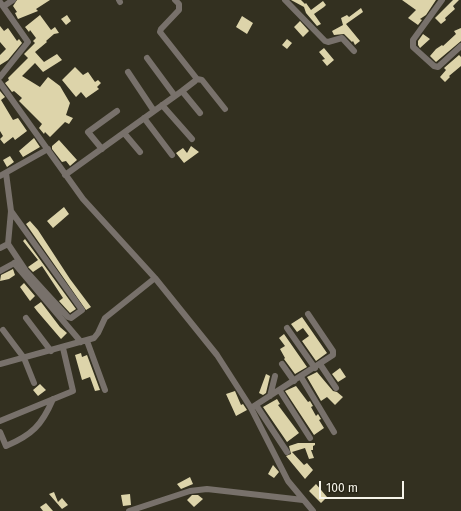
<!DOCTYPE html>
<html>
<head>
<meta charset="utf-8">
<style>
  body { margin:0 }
  #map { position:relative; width:461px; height:511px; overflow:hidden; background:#333020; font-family:"Fira Sans",sans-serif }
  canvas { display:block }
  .scale { position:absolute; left:319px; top:481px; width:85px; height:18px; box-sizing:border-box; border:2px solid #f6f4ea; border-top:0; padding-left:5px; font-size:12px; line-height:14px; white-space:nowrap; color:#f6f4ea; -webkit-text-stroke:3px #292617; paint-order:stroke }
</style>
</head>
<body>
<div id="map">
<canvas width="461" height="511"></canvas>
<div class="scale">100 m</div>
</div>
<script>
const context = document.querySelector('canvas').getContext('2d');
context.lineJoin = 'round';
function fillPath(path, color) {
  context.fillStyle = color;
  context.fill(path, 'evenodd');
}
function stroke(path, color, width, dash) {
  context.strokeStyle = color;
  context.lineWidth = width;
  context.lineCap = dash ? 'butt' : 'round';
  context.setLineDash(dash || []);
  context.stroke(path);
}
fillPath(new Path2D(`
  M 17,0 L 50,0 L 36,9 L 38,11 L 18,19 L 15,13 L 17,12 L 13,6 Z
  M 291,0 L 301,0 L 305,4 L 306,3 L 311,10 L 323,1 L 326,5 L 324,7 L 314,14 L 321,24 L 317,26 L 306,13 L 304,7 Z
  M 402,0 L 436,0 L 426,15 L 420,19 L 422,20 L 418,25 L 408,18 L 416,10 Z
  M 453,0 L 459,0 L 453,6 L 455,9 L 445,18 L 446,20 L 441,24 L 435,18 Z
  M 361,8 L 363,12 L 346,24 L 360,41 L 355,45 L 353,41 L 352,42 L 344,34 L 334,35 L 332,31 L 343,25 L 341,18 L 347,15 L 349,17 Z
  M 40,15 L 51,30 L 55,27 L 59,33 L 54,34 L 46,41 L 47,42 L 35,52 L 44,62 L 57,54 L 62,60 L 43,72 L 35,63 L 22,76 L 40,87 L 48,77 L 60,86 L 70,103 L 66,115 L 73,118 L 69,124 L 65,122 L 50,137 L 45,132 L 44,134 L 39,128 L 42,124 L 19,101 L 22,98 L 14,91 L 12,92 L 5,83 L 9,80 L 8,78 L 28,58 L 24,54 L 35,43 L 33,41 L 36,38 L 30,30 L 29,32 L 25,27 Z
  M 67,15 L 71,21 L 66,25 L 61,19 Z
  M 242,16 L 253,23 L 247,34 L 236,27 Z
  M 300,21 L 309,31 L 303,37 L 294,27 Z
  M 0,26 L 4,31 L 8,28 L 17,41 L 19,39 L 22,43 L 8,60 L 0,65 L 0,55 L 6,49 L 0,42 Z
  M 461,28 L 461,41 L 436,62 L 430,56 L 436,49 L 442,45 L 443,46 L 456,34 L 454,31 Z
  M 423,34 L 430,39 L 420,48 L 418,45 L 418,41 Z
  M 287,39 L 292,43 L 287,49 L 282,45 Z
  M 324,48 L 334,60 L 327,66 L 322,60 L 325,59 L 319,52 Z
  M 459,55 L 461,57 L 461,66 L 449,76 L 450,77 L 445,82 L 440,77 L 446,70 L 444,68 Z
  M 75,67 L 83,75 L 88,72 L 95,82 L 98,80 L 101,83 L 97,87 L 99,89 L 86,98 L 81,92 L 76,97 L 62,80 Z
  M 0,91 L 5,97 L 1,100 L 13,120 L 18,118 L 27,131 L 15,140 L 13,137 L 4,144 L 0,139 L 3,136 L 0,131 Z
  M 34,138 L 40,147 L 23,157 L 19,151 Z
  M 59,140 L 77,160 L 70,166 L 66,161 L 62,162 L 52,149 L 52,146 Z
  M 191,146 L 199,152 L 184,163 L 176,153 L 183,148 L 187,153 Z
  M 10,156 L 14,162 L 7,167 L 3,160 Z
  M 64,207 L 69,214 L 53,228 L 47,221 Z
  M 30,221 L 38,230 L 70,279 L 91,307 L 86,310 L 26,224 Z
  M 25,239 L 76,309 L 70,313 L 59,301 L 63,298 L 42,266 L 33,272 L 28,267 L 38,260 L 23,241 Z
  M 13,269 L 15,275 L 9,279 L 0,281 L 1,275 Z
  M 24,283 L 35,296 L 30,301 L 20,287 Z
  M 41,302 L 60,327 L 67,333 L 61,339 L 37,311 L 34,307 Z
  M 302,317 L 327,353 L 316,361 L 302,341 L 309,336 L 303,328 L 297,332 L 291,324 Z
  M 284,334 L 307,367 L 295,374 L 284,359 L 285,358 L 280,349 L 285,346 L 279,338 Z
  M 81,353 L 82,357 L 87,355 L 100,390 L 95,391 L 90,377 L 82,380 L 75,355 Z
  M 340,368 L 346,377 L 338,382 L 332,374 Z
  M 317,372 L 333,391 L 337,392 L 343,397 L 335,405 L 327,397 L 321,401 L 307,377 Z
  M 266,374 L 270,376 L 266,393 L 263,395 L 259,393 Z
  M 40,384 L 46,390 L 38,396 L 33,390 Z
  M 296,386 L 308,402 L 310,401 L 313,406 L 311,407 L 316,416 L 318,414 L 321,419 L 319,420 L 324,428 L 314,435 L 285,391 Z
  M 235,391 L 241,405 L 243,404 L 247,410 L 236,416 L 226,394 Z
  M 277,399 L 280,404 L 278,405 L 299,433 L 287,442 L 263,407 Z
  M 298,443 L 315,443 L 315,445 L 313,446 L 313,450 L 311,450 L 314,458 L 309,459 L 305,448 L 292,452 L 304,465 L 307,463 L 313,470 L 305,479 L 286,456 L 291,454 L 289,446 Z
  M 273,465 L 279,472 L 274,478 L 268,474 Z
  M 190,477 L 193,484 L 181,489 L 177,484 Z
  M 316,484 L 327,497 L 321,503 L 309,491 Z
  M 54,492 L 58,502 L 62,498 L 68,505 L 62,509 L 49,494 Z
  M 130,494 L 131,505 L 123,506 L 121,495 Z
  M 192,495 L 198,495 L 203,499 L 194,507 L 187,500 Z
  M 46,503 L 53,511 L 43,511 L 40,507 Z`), '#ddd4aa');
stroke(new Path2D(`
  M 119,0 L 120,2
  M 175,0 L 179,4 L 179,10 L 161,29 L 160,32 L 197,79 L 202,80 L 225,109
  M 285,0 L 325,41 L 328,42 L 342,38 L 354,51
  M 442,0 L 413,40 L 413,47 L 434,66 L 438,67 L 461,46
  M 0,2 L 28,42 L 0,77
  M 4,6 L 13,0
  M 147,58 L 175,96
  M 128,72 L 154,111
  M 0,83 L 83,199 L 155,278 L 217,355 L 251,408 L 288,481 L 313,511
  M 182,91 L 200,113
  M 162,105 L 192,139
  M 144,118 L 172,155
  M 124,133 L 140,152
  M 102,149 L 88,132 L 117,111
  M 6,173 L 11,211 L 8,244 L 26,271 L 68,317 L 71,318 L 82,310 L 11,211
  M 65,175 L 182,91 L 195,81 L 197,79
  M 0,176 L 48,149
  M 0,248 L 8,244
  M 14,263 L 81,342
  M 0,271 L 18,261
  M 26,318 L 51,351
  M 287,328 L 315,368
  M 3,330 L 24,358 L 34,383
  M 87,341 L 105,390
  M 0,364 L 94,338 L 98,333 L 105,318 L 155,278
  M 282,364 L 294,381
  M 320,364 L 336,388
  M 301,377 L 334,432
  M 280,391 L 310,438
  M 270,396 L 275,376
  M 256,405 L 287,452
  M 251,408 L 333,355 L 333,351 L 308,314
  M 0,421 L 73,391 L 63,348
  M 0,432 L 6,446 C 32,435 42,425 53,399
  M 129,511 L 190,491 L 207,489 L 303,500`), '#78716b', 6);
</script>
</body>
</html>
